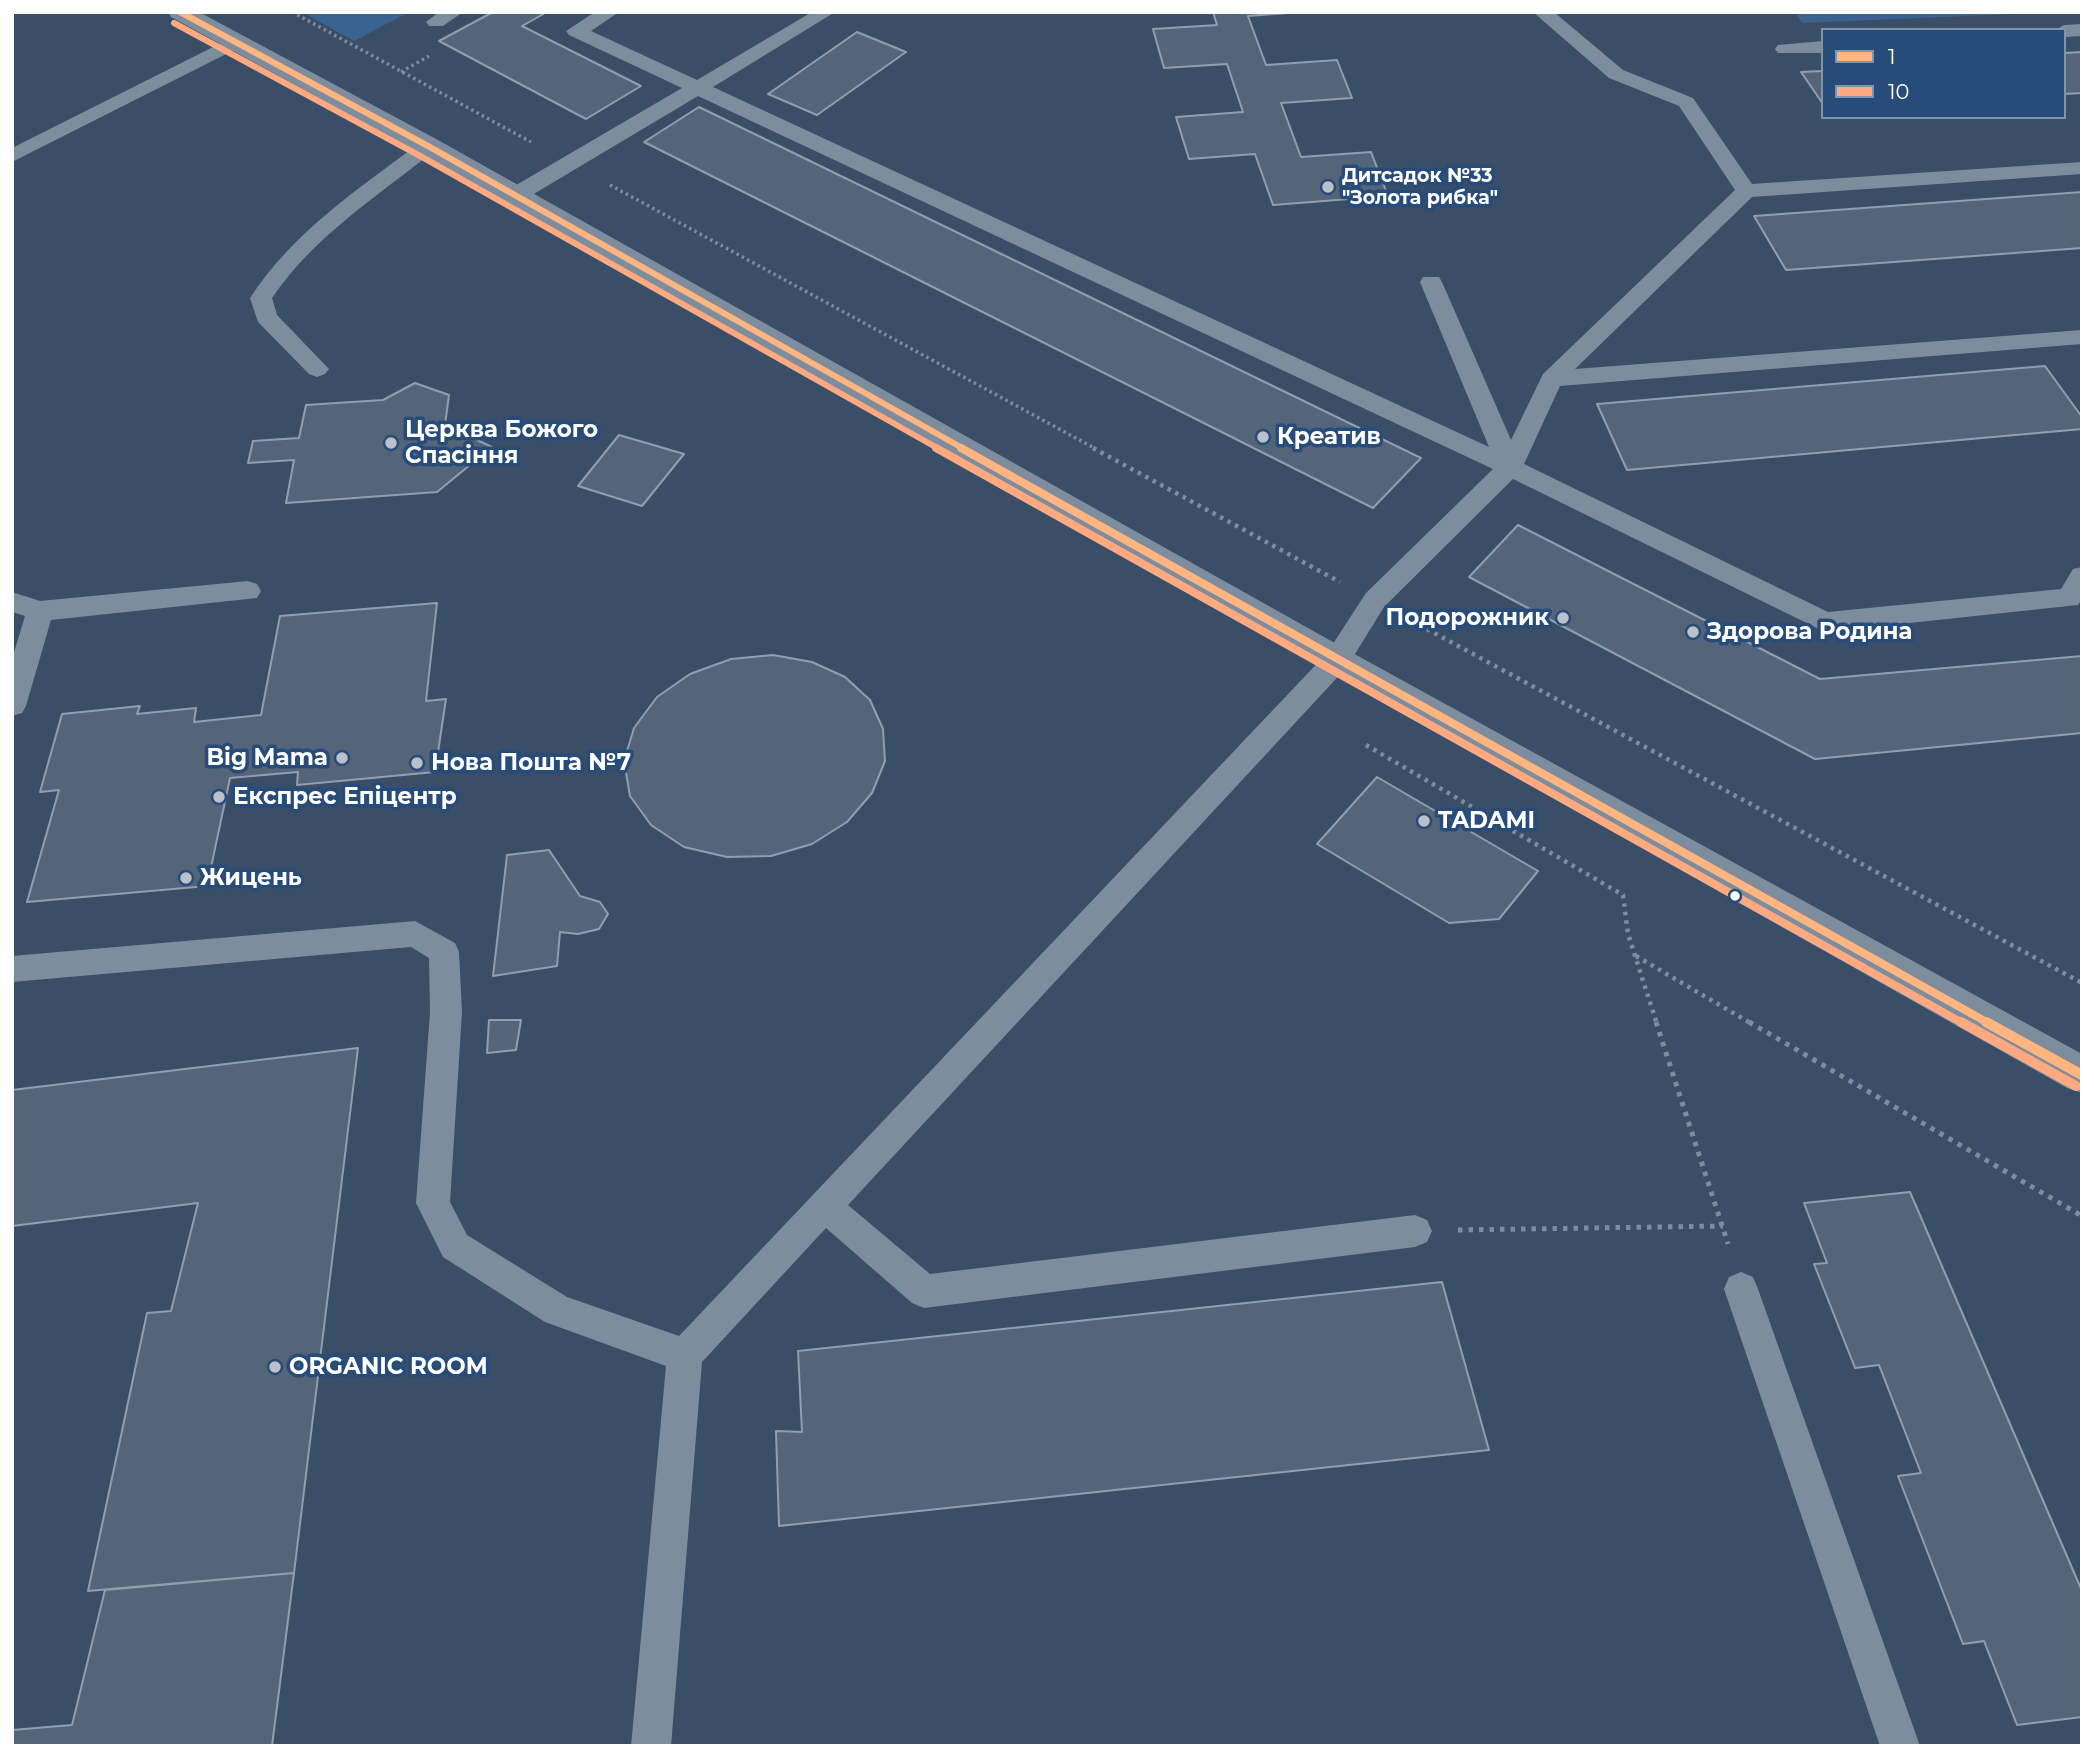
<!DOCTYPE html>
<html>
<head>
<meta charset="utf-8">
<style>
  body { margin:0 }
  #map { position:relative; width:2094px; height:1758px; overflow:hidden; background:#3a4e67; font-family:Montserrat,sans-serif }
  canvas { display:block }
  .frame { position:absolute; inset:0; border:14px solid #fff; pointer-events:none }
  .legend { position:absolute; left:1821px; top:28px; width:245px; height:91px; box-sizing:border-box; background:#274c7a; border:2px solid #7d94af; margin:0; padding:9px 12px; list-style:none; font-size:21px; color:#fff }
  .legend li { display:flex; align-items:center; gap:14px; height:35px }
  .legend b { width:35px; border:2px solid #7d94af }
</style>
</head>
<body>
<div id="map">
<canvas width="2094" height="1758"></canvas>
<div class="frame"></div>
<ul class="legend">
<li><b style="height:9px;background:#ffb580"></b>1</li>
<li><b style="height:9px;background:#ffa980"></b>10</li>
</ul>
</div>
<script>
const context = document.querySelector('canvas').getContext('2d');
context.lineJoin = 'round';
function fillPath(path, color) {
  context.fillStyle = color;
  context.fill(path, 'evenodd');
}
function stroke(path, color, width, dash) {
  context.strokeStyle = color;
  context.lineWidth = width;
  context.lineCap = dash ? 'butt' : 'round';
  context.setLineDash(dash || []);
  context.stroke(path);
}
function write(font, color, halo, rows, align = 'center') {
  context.font = font + ' Montserrat,sans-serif';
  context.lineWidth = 7;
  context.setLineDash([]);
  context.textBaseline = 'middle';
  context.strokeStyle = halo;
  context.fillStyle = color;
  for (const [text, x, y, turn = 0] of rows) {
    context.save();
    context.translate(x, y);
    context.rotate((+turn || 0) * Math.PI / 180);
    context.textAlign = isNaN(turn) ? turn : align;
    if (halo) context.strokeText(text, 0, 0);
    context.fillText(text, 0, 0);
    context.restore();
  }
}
fillPath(new Path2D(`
  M 302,12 L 409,12 L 354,41 Z
  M 1795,12 L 2060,12 L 1802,23 Z`), '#3b6391');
const building = new Path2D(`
  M 493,12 L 547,12 L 522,26 L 641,86 L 586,119 L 439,41 Z
  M 1213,12 L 1301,12 L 1248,16 L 1266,65 L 1337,60 L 1352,98 L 1281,103 L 1301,157 L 1371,152 L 1388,196 L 1273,205 L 1255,154 L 1189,159 L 1176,117 L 1243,112 L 1227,64 L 1164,68 L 1153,29 L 1217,25 Z
  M 857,32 L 906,52 L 817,115 L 768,94 Z
  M 2082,52 L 2082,93 L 2064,94 L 2064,53 Z
  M 1823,71 L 1823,104 L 1801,72 Z
  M 699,107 L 1421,458 L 1373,508 L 644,142 Z
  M 2082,192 L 2082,248 L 1786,270 L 1754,216 Z
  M 2045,366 L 2082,417 L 2082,429 L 1627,470 L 1597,404 Z
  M 415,383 L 449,395 L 445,425 L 492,447 L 437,492 L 286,503 L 294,460 L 248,463 L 253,441 L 299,438 L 306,405 L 383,400 Z
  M 619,435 L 684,454 L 642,506 L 578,486 Z
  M 1518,525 L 1820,679 L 2082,656 L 2082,733 L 1815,759 L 1469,577 Z
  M 437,603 L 426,701 L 446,699 L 435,772 L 297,785 L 298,772 L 230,778 L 207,886 L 27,902 L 59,790 L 40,792 L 62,714 L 140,706 L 137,714 L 196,708 L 194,722 L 261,715 L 280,616 Z
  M 773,655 L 812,662 L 845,677 L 870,700 L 883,729 L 885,761 L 872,793 L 847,822 L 812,844 L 771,856 L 727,857 L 684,847 L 651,825 L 630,796 L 624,761 L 634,728 L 657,697 L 690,674 L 731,659 Z
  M 1377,777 L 1538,871 L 1499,919 L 1449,923 L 1317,844 Z
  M 549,850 L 580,896 L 600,902 L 608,914 L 599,929 L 578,934 L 560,932 L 557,966 L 493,976 L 507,855 Z
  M 489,1020 L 521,1020 L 516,1050 L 487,1053 Z
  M 358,1048 L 294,1573 L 88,1591 L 147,1313 L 171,1311 L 198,1203 L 12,1226 L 12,1090 Z
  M 1910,1192 L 2082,1591 L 2082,1717 L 2017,1725 L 1984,1641 L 1963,1644 L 1898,1476 L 1921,1473 L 1879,1365 L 1855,1368 L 1814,1264 L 1827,1263 L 1804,1203 Z
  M 1442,1282 L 1489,1450 L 779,1526 L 776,1431 L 802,1432 L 798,1351 Z
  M 294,1573 L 272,1746 L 12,1746 L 12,1730 L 72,1725 L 105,1590 Z`);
fillPath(building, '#546579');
stroke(building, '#919ead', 2);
stroke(new Path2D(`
  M 292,12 L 531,142
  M 401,72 L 429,56
  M 610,185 L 1096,449`), '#7e8d9e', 3.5, [2.5, 3.5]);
stroke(new Path2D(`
  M 1093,448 L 1340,582
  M 1412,621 L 2082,983
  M 1366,745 L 1623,895 L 1628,934 L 1657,1024
  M 1636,956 L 1752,1024`), '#7e8d9e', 4.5, [3.5, 5]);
stroke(new Path2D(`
  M 1656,1022 L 1728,1244
  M 1749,1022 L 2082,1216
  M 1458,1230 L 1723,1226`), '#7e8d9e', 5, [4.5, 6]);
fillPath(new Path2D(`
  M 439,12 L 463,12 L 443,26 L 429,26 L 426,22 Z
  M 595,12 L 619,12 L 591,31 L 697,80 L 812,12 L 835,12 L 713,87 L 1489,447 L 1420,282 L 1423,277 L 1439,277 L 1442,282 L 1511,440 L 1543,374 L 1735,190 L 1679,106 L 1609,78 L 1533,12 L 1554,12 L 1623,70 L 1693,98 L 1752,184 L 2082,162 L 2082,174 L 1752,197 L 1575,369 L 2082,330 L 2082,344 L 1560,386 L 1524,464 L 1828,612 L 2061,589 L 2073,569 L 2082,567 L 2082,599 L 2078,605 L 1825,632 L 1513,479 L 1384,607 L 1347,667 L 848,1205 L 930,1274 L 1415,1215 L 1427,1220 L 1432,1231 L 1427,1242 L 1415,1247 L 924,1308 L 912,1303 L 826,1228 L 702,1362 L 671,1746 L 631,1746 L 666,1366 L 545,1322 L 443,1257 L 416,1203 L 430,1012 L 429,958 L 411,947 L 12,982 L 12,956 L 415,921 L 455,943 L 459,952 L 462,1012 L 450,1202 L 467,1235 L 567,1297 L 679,1336 L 1327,653 L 1366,593 L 1493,469 L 698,96 L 522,201 L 506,201 L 503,196 L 506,191 L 682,88 L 569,35 L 566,31 Z
  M 2082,24 L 2082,36 L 2064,37 L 2064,30 L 2055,30 L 2064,25 Z
  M 235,36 L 242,38 L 245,42 L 242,46 L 12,162 L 12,148 Z
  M 1823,41 L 1823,53 L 1778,53 L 1775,49 L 1778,45 Z
  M 428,140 L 435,142 L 438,146 L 435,150 C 378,196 314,236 272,298 L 277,315 L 329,369 L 325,374 L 317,377 L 309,374 L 258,322 L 250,298 C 293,232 358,189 421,142 Z
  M 248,581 L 257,584 L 261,591 L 257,598 L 51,620 L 26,706 L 22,713 L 12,716 L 12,659 L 25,616 L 12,612 L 12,592 L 40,601 Z
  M 1741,1272 L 1753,1277 L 1758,1289 L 1920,1746 L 1880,1746 L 1724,1289 L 1729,1277 Z`), '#7e8d9e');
fillPath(new Path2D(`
  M 168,12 L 199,12 L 438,140 L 1349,651 L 2082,1054 L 2082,1093 L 2067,1088 L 1325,669 L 418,152 L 171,17 Z`), '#7e8d9e');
stroke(new Path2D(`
  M 180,12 L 428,146 L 964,449`), '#ffb580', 6);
stroke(new Path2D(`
  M 961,448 L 1990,1024`), '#ffb580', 8);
stroke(new Path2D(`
  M 1986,1022 L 2082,1075`), '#ffb580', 10);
stroke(new Path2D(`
  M 174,23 L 422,157 L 939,449`), '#ffa980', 6);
stroke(new Path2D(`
  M 936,448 L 1964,1024`), '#ffa980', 8);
stroke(new Path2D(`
  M 1961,1022 L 2076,1086`), '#ffa980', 10);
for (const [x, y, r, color] of [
  [1328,187,7,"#bac1ca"],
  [1263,437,7,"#bac1ca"],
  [391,443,7,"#bac1ca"],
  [1563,618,7,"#bac1ca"],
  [1693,632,7,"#bac1ca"],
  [342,758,7,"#bac1ca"],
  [417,763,7,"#bac1ca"],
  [219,797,7,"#bac1ca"],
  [1424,821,7,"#bac1ca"],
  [186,878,7,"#bac1ca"],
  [1735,896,6,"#fff"],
  [275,1367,7,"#bac1ca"]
]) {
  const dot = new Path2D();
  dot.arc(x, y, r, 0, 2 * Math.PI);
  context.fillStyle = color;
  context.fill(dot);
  stroke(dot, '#274c7a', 2.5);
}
write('bold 19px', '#fff', '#274c7a', [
  ["Дитсадок №33",1342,176],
  ["\"Золота рибка\"",1342,198]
], 'left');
write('bold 23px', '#fff', '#274c7a', [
  ["Церква Божого",405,430],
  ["Спасіння",405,456],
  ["Креатив",1277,437],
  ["Подорожник",1549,618,"right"],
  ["Здорова Родина",1707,632],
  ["Big Mama",328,758,"right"],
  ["Нова Пошта №7",431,763],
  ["Експрес Епіцентр",233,797],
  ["TADAMI",1438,821],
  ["Жицень",200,878],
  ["ORGANIC ROOM",289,1367]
], 'left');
</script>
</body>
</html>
